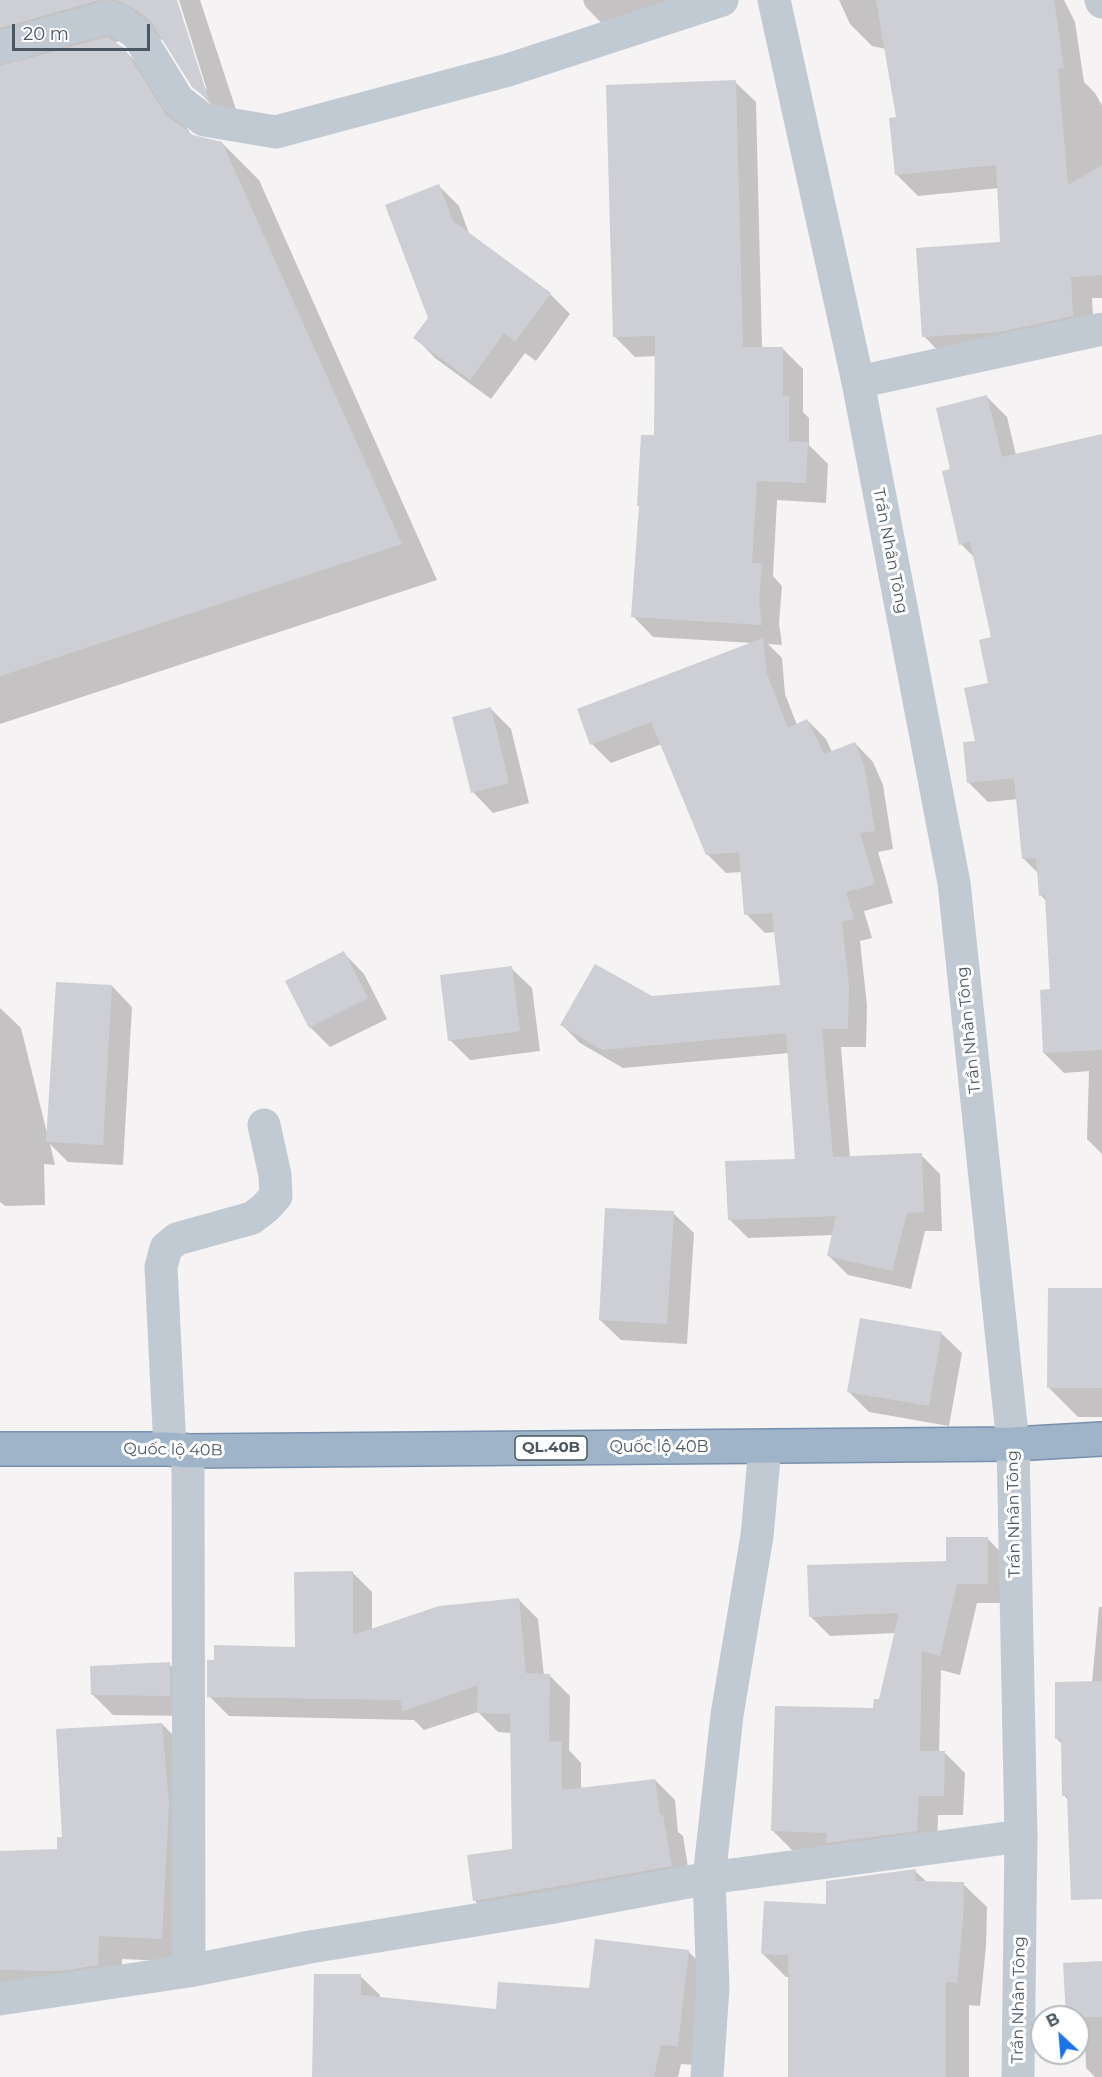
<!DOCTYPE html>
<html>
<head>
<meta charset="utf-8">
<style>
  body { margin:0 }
  #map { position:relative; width:1102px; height:2077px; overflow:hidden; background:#f5f3f3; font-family:Montserrat,sans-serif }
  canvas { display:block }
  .north { position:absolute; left:1030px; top:2005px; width:60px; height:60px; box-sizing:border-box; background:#fff; border:2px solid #b7bbc0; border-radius:50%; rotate:334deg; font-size:16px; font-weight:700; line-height:24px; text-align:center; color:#4a5661 }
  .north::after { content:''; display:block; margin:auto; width:21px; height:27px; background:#1a73e8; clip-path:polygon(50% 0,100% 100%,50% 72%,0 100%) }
  .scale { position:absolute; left:12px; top:24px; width:138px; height:27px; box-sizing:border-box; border:3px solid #4a5661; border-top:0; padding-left:8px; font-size:18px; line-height:21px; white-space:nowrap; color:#4a5661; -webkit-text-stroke:4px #fff; paint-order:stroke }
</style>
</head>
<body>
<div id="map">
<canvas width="1102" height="2077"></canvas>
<div class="north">B</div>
<div class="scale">20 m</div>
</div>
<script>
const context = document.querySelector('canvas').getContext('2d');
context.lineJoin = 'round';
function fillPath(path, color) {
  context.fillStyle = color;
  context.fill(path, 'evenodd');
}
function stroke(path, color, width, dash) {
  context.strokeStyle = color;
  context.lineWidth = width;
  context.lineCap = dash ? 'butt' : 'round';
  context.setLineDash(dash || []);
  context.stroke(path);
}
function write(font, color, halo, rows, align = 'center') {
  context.font = font + ' Montserrat,sans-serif';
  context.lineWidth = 6;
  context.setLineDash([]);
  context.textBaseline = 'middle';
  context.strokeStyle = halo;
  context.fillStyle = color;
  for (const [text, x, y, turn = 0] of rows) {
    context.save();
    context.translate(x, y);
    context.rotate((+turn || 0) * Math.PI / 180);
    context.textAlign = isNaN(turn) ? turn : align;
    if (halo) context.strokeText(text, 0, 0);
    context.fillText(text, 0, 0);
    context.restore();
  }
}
fillPath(new Path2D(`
  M 0,0 L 176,0 L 203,85 L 207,90 L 179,0 L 200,0 L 244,134 L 231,124 L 193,86 L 164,41 L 152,35 L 140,35 L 113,43 L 123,49 L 160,86 L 192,136 L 222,143 L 259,180 L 437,580 L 0,724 Z
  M 583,0 L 703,0 L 605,27 L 585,6 Z
  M 839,0 L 1064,0 L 1075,22 L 1084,82 L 1095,93 L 1102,105 L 1102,298 L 1092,298 L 1094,338 L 945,358 L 924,336 L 1002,244 L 999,188 L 918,196 L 896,174 L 897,119 L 886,49 L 872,46 L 850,24 Z
  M 735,82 L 756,102 L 762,348 L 783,349 L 803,369 L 803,412 L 809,418 L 809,445 L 828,464 L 826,503 L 777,500 L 773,576 L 782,586 L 779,623 L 782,645 L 768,644 L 782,658 L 785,694 L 797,725 L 807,720 L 826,739 L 832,752 L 855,743 L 873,762 L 883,785 L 893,849 L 878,852 L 893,903 L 864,911 L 872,938 L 860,941 L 867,1005 L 866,1047 L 841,1047 L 850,1158 L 921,1155 L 940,1174 L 942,1231 L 925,1231 L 911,1289 L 848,1275 L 829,1256 L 833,1235 L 748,1238 L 729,1219 L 797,1160 L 789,1053 L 623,1068 L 580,1043 L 561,1024 L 651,998 L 782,987 L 776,932 L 765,933 L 746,914 L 742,872 L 726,873 L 707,854 L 662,744 L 611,763 L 592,744 L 753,643 L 653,637 L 633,616 L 641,508 L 638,505 L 655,437 L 656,356 L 635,357 L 615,337 Z
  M 439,186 L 459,206 L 470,236 L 550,294 L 570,314 L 536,361 L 525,353 L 491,399 L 435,358 L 415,337 L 430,318 Z
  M 987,397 L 1007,417 L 1016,455 L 1102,435 L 1102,1154 L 1087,1139 L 1089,1071 L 1064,1073 L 1044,1053 L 1052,991 L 1046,901 L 1041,895 L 1039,874 L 1024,859 L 1018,799 L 988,802 L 968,782 L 990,684 L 992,639 L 975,558 L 961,544 L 951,470 Z
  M 490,708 L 511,729 L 529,803 L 493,813 L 473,792 Z
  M 344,953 L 364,974 L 387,1019 L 330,1047 L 310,1027 Z
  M 511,968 L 532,988 L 540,1051 L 470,1060 L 450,1040 Z
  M 112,986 L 132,1007 L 123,1165 L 68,1162 L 50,1144 L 55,1165 L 44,1164 L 45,1205 L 5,1206 L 0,1202 L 0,1008 L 21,1028 L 47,1133 Z
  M 673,1213 L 694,1233 L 687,1344 L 621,1340 L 600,1320 Z
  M 1102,1290 L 1102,1417 L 1078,1417 L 1049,1388 Z
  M 941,1333 L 962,1353 L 949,1426 L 869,1412 L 849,1392 Z
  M 988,1539 L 1007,1559 L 1007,1603 L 977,1603 L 960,1675 L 941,1670 L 939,1753 L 945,1753 L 965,1773 L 963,1815 L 938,1815 L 937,1850 L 837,1851 L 792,1850 L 772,1830 L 875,1710 L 880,1701 L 896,1633 L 830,1636 L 810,1616 L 947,1562 Z
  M 352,1572 L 372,1592 L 372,1630 L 518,1599 L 538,1619 L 544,1676 L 550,1676 L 570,1696 L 569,1750 L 581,1763 L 581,1789 L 655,1780 L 675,1800 L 678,1832 L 683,1836 L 691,1886 L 495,1921 L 475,1901 L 513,1850 L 512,1733 L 498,1732 L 478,1712 L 424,1730 L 414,1720 L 229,1716 L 209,1696 L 297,1649 Z
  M 1099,1607 L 1102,1607 L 1102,1889 L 1068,1800 L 1064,1795 L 1063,1745 L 1057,1739 L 1092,1683 Z
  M 169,1664 L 190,1684 L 190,1716 L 113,1715 L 92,1694 Z
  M 162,1724 L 186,1748 L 185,1962 L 122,1959 L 122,1989 L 0,2003 L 0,1853 L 59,1851 L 63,1839 Z
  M 915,1871 L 928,1883 L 963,1884 L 987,1907 L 986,1946 L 980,2006 L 969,2005 L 969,2077 L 789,2077 L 789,1977 L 786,1977 L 762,1953 L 827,1906 Z
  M 688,1951 L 708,1971 L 697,2065 L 681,2064 L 678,2077 L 314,2077 L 360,1976 L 380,1995 L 380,1999 L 498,2010 L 590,1989 Z
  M 1102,1962 L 1102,2077 L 1095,2077 L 1086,2068 L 1085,2036 L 1078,2029 L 1078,2017 L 1067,2017 Z`), '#0003');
fillPath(new Path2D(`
  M 0,0 L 99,0 L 0,28 Z
  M 116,0 L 177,0 L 209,100 L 192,87 L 150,20 L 132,7 Z
  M 876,0 L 1054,0 L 1064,68 L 1058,69 L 1068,185 L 1102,165 L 1102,275 L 1071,277 L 1073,316 L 1000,332 L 922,337 L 916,248 L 1000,242 L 996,165 L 895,175 L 889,118 L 896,117 Z
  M 107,37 L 124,48 L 166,115 L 193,135 L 222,142 L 402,544 L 0,676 L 0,66 Z
  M 736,80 L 743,347 L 783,347 L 783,396 L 789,396 L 789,441 L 808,442 L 806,483 L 757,481 L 752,563 L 762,564 L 759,602 L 762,625 L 631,617 L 639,506 L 637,506 L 641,435 L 654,435 L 655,336 L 613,337 L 606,85 Z
  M 439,184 L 453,221 L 551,293 L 515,342 L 504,333 L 470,380 L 413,338 L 428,318 L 385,205 Z
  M 987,395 L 1002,457 L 1102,434 L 1102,1050 L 1043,1053 L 1040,990 L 1050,989 L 1045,895 L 1039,896 L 1036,858 L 1022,859 L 1014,778 L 967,783 L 963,742 L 975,741 L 964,688 L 988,683 L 979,640 L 991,637 L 970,542 L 959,545 L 942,471 L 950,469 L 936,408 Z
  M 763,638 L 767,674 L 788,728 L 807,719 L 824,754 L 855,742 L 864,765 L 875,831 L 860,833 L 875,884 L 846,892 L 854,919 L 842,922 L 849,986 L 848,1029 L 822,1029 L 833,1157 L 922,1153 L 924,1212 L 907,1213 L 892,1271 L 827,1256 L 836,1216 L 728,1220 L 725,1161 L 795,1159 L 786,1033 L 602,1050 L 560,1025 L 595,964 L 652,996 L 780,985 L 772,913 L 744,915 L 739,852 L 706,855 L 651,722 L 590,745 L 577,709 Z
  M 491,707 L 509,783 L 471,793 L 452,717 Z
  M 344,951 L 368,998 L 309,1028 L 285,981 Z
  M 512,966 L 520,1031 L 448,1041 L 440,975 Z
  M 56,982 L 112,985 L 103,1145 L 46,1142 Z
  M 605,1208 L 674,1211 L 667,1324 L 599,1320 Z
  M 1048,1288 L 1102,1288 L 1102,1388 L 1047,1388 Z
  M 860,1318 L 942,1332 L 929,1406 L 847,1392 Z
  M 946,1537 L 988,1537 L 988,1584 L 957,1584 L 940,1656 L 922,1651 L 920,1751 L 945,1751 L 944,1796 L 919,1796 L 917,1831 L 826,1843 L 827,1833 L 771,1831 L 775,1706 L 873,1708 L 874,1699 L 879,1699 L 899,1613 L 809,1617 L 807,1565 L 946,1561 Z
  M 353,1571 L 353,1635 L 439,1606 L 519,1598 L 526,1673 L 550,1674 L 549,1742 L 562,1741 L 562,1790 L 655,1779 L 660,1815 L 663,1815 L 672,1866 L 473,1901 L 467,1855 L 512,1849 L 510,1714 L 477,1713 L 478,1685 L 403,1711 L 400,1700 L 207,1697 L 207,1660 L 214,1660 L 214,1645 L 295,1647 L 294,1572 Z
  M 170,1662 L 170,1696 L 91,1695 L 90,1666 Z
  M 1102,1681 L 1102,1899 L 1071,1900 L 1067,1796 L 1062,1796 L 1061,1739 L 1055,1739 L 1055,1682 Z
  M 162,1723 L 169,1803 L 162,1939 L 99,1936 L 98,1965 L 61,1971 L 0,1970 L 0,1851 L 57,1849 L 57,1837 L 62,1837 L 56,1729 Z
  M 916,1869 L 915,1881 L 964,1882 L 963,1922 L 957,1983 L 946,1982 L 946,2077 L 788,2077 L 788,1955 L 761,1954 L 764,1901 L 826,1904 L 826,1881 Z
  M 595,1939 L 689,1950 L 678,2046 L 661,2045 L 654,2077 L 312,2077 L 314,1974 L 361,1974 L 361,1995 L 496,2009 L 498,1982 L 589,1988 Z
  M 1102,1961 L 1102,2017 L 1066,2017 L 1063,1963 Z`), '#cdcfd5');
const trunk = new Path2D(`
  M 0,1449 L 170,1449 L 188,1451 L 1013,1444 L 1102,1439`);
stroke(trunk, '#7690ad', 36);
stroke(new Path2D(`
  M 1101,0 L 1102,2
  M 0,48 L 108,17 L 121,22 L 138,35 L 178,100 L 204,120 L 276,132 L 508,70 L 722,0
  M 858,382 L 1102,329
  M 170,1449 L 161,1267 L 166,1248 L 177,1239 L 252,1218 L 265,1208 L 276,1196 L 275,1175 L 264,1125
  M 188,1451 L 189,1971
  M 0,1999 L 189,1971 L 310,1947 L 549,1908 L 709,1878 L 1021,1836
  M 707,2077 L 713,1987 L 709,1878 L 727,1715 L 757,1536 L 765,1447`), '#c1cad2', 33);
stroke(new Path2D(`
  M 774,0 L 858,382 L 954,883 L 1013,1444 L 1021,1836 L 1018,2077`), '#c1cad2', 33);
stroke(trunk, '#9fb4c9', 33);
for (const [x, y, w] of [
  [551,1448,72]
]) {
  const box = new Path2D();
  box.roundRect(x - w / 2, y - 12, w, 24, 4.5);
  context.fillStyle = '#fff';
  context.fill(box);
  stroke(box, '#4a5661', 1.5);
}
write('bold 15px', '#4a5661', null, [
  ["QL.40B",551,1448]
]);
write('16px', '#4a5661', '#fff', [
  ["Trần Nhân Tông",890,551,79],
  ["Trần Nhân Tông",969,1030,-96],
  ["Quốc lộ 40B",659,1447],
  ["Quốc lộ 40B",173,1450,1],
  ["Trần Nhân Tông",1014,1514,-91],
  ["Trần Nhân Tông",1019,2000,-89]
]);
</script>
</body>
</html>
